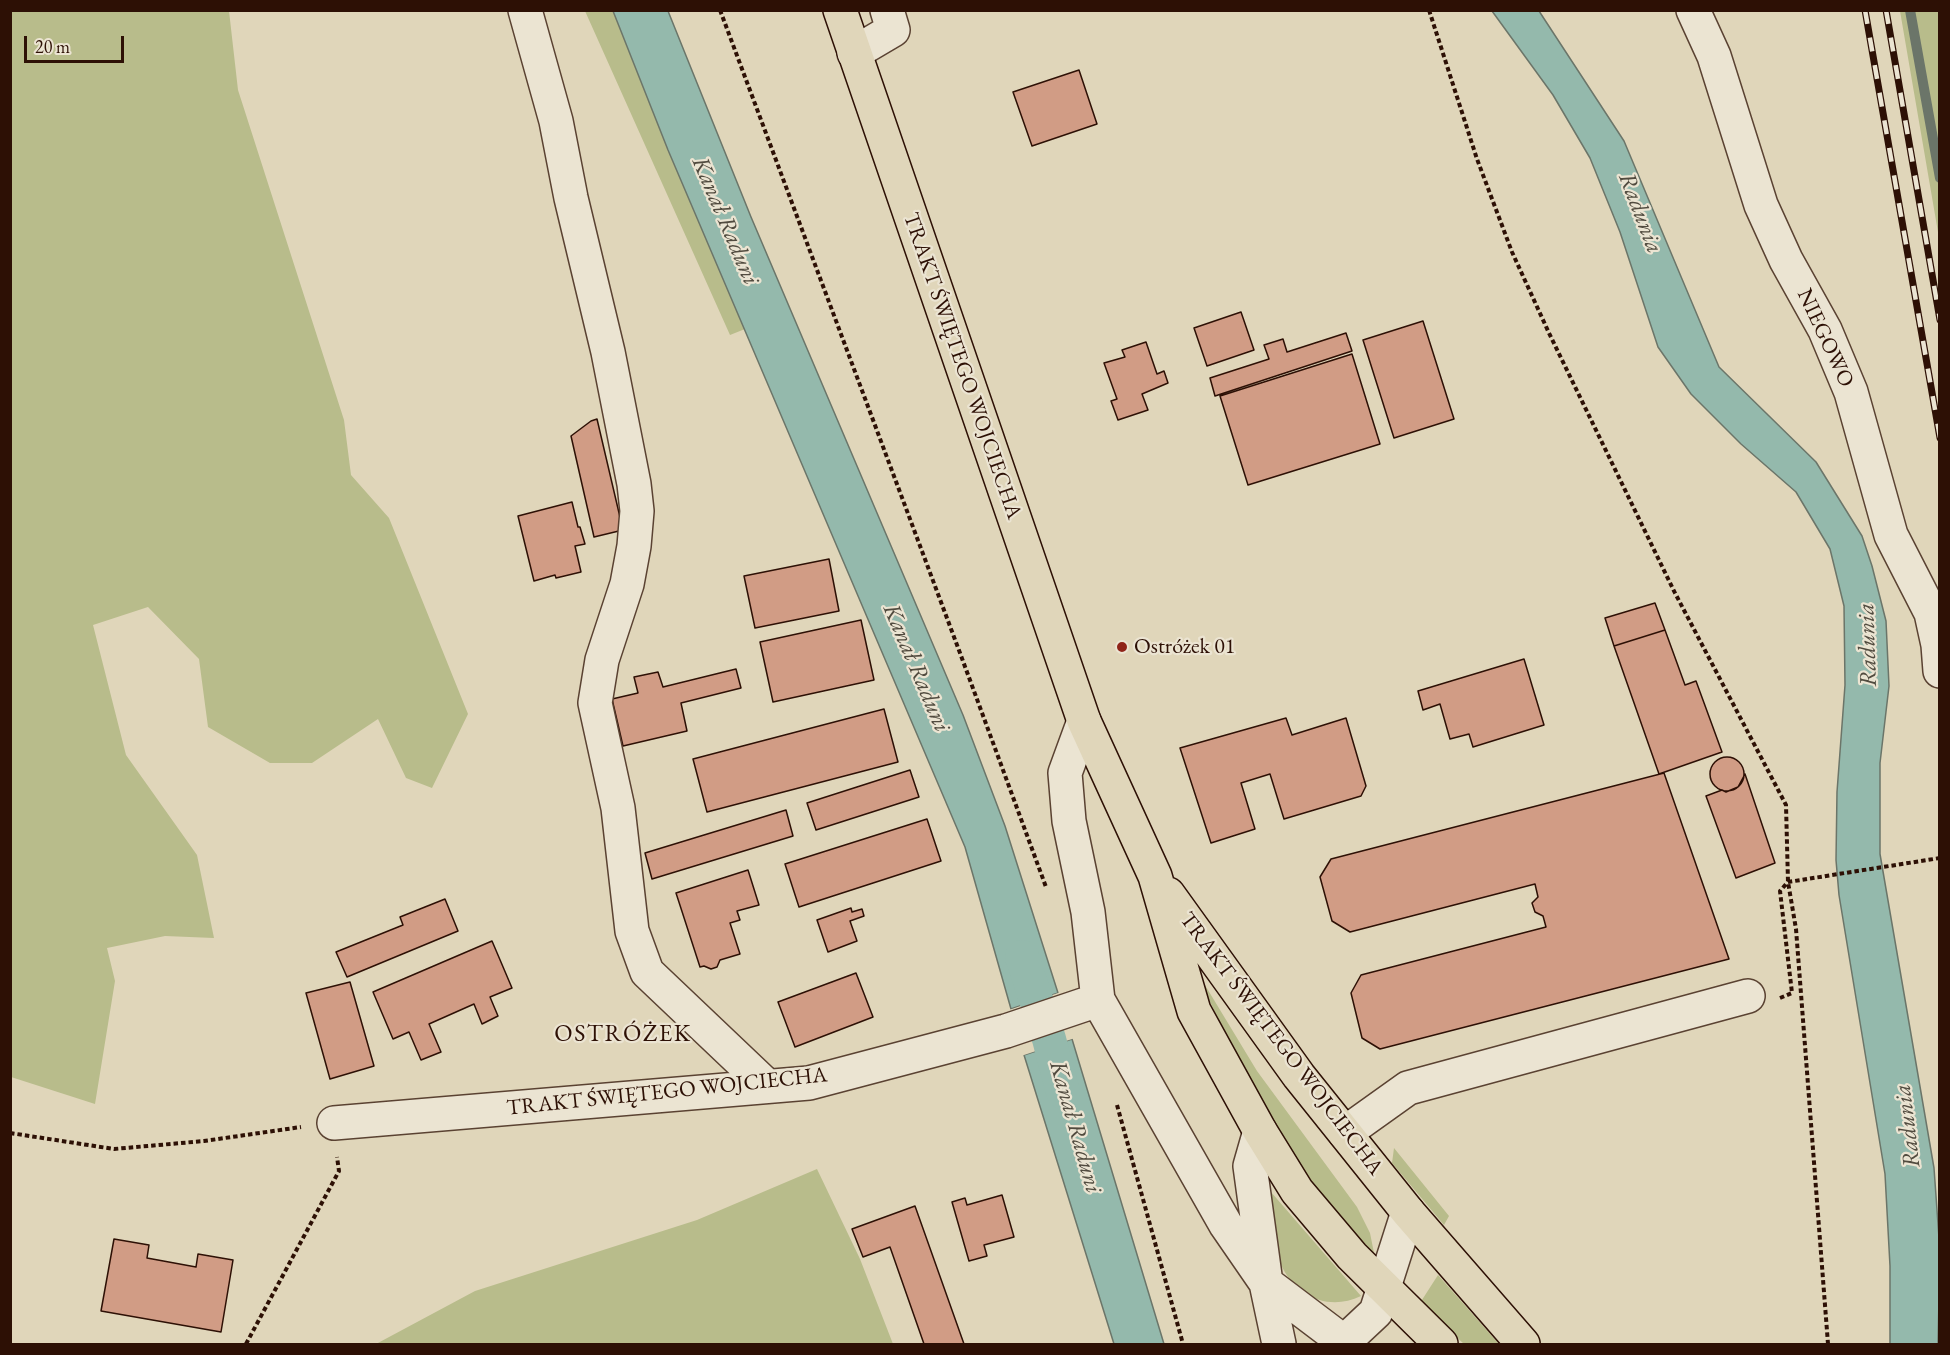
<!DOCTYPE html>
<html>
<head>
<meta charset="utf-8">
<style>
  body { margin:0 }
  #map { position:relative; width:1950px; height:1355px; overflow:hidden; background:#e0d6ba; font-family:"EB Garamond",serif }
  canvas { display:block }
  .frame { position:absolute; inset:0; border:12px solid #2d1005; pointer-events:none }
  .scale { position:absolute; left:24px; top:36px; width:100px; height:27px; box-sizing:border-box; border:3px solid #2d1005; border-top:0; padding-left:8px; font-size:18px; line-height:21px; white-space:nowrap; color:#2d1005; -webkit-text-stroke:4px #ebe4d2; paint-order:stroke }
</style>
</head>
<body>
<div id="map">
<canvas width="1950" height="1355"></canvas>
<div class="frame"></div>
<div class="scale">20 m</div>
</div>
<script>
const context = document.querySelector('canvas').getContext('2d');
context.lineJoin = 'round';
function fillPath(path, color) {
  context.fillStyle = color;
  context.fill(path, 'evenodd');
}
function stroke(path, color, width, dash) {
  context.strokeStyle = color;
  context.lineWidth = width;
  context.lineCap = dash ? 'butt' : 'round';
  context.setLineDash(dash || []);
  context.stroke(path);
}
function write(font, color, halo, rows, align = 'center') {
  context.font = font + ' "EB Garamond",serif';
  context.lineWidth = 4.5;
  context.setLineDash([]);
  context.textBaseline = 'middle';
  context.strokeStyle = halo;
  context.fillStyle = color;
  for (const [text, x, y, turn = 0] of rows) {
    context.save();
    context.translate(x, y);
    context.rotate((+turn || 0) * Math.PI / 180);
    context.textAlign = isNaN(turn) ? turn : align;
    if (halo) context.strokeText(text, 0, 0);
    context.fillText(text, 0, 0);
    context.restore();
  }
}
fillPath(new Path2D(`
  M 10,11 L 229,11 L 238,90 L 344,420 L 351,475 L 389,518 L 468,714 L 432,788 L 406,778 L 378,719 L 312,763 L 270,763 L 208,727 L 199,659 L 148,607 L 93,625 L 126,755 L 197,855 L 214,938 L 165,936 L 107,948 L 115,981 L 95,1104 L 11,1077 Z
  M 585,11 L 613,11 L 668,150 L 745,329 L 730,335 Z
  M 1900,11 L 1939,11 L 1939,238 Z
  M 1191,962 L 1257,1071 L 1357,1207 L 1370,1233 L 1375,1258 L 1322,1196 L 1260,1106 Z
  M 1394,1148 L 1449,1216 L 1444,1225 L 1392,1163 Z
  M 817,1169 L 860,1259 L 893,1344 L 376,1344 L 475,1291 L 697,1220 Z
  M 1271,1192 L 1361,1296 C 1330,1311 1298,1298 1282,1267 C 1272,1249 1272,1213 1271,1192 Z
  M 1438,1275 L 1499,1344 L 1464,1344 L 1420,1303 Z`), '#b8bc8b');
const water = new Path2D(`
  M 613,11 L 668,11 L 751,217 L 963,715 L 1005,826 L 1058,993 L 1011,1009 L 965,847 L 668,150 Z
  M 1492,11 L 1539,11 L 1624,141 L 1719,367 L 1816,462 L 1862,536 L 1872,566 L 1886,621 L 1889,686 L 1880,763 L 1880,854 L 1934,1168 L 1940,1252 L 1938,1344 L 1890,1344 L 1890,1266 L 1885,1174 L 1839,895 L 1836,860 L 1837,792 L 1845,685 L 1844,606 L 1830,549 L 1796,492 L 1741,444 L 1691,394 L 1658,347 L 1620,232 L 1590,158 L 1553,95 Z
  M 1072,1039 L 1164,1344 L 1114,1344 L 1024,1055 Z`);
fillPath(water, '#94b9ac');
stroke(water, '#6b7569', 1.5);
fillPath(new Path2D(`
  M 1061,992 L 1059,996 L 1012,1012 L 1009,1010 Z
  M 1072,1036 L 1075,1038 L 1021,1056 L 1023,1052 Z`), '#e0d6ba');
stroke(new Path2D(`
  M 1910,10 L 1940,178`), '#6b7569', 10);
stroke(new Path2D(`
  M 1022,957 L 1049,1039 L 1063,1092`), '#94b9ac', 34);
const building = new Path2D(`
  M 1079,70 L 1097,124 L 1032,146 L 1013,92 Z
  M 1241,312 L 1254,350 L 1207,366 L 1194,328 Z
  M 1423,321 L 1454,419 L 1394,438 L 1363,340 Z
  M 1346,333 L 1352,351 L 1215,396 L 1210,378 L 1269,359 L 1264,345 L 1283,339 L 1287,352 Z
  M 1146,342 L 1157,374 L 1164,371 L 1168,383 L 1142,394 L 1148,410 L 1118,420 L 1111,401 L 1117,399 L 1104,363 L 1125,357 L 1122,350 Z
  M 1352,354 L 1380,444 L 1248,485 L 1220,396 Z
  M 597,419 L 623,530 L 594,537 L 571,436 L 591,421 Z
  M 572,502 L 578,527 L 580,527 L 585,544 L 575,546 L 581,572 L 556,578 L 555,575 L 534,581 L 518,516 Z
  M 829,559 L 839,611 L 755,628 L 744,576 Z
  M 1655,603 L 1665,630 L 1614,646 L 1605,618 Z
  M 861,620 L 874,680 L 773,702 L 760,642 Z
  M 1665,630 L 1685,685 L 1696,681 L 1722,752 L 1659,774 L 1614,646 Z
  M 1524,659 L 1544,725 L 1473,747 L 1469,734 L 1450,739 L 1440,704 L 1423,710 L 1418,691 Z
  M 736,669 L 741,688 L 681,703 L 687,731 L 623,746 L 612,699 L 638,693 L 634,677 L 658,672 L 663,687 Z
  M 884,709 L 898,762 L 707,812 L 693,759 Z
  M 1286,718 L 1292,735 L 1346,718 L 1366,786 L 1361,796 L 1284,819 L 1270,774 L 1241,783 L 1255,829 L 1211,843 L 1180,748 Z
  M1710 774a17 17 0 1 1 34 0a17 17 0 1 1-34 0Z
  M 910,770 L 919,797 L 816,830 L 807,803 Z
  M 1664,773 L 1729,959 L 1380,1049 L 1362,1038 L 1351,993 L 1361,975 L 1546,927 L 1543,916 L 1535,912 L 1532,903 L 1538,897 L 1535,884 L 1350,932 L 1332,921 L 1320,877 L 1331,859 Z
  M 1745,774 L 1775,863 L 1736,878 L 1706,796 L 1722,790 L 1726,792 L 1738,787 Z
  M 786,810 L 793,836 L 652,879 L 645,853 Z
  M 927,819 L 941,861 L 799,907 L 785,864 Z
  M 748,870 L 759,905 L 737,911 L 740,920 L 730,923 L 740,954 L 720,960 L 717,967 L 711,969 L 704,966 L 700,967 L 676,893 Z
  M 445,899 L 458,931 L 347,977 L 336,952 L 403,925 L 400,917 Z
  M 851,908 L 852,912 L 862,909 L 864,916 L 850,921 L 857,941 L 828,952 L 817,920 Z
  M 492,941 L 512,988 L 490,997 L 498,1016 L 482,1024 L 474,1004 L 429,1024 L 441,1052 L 421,1060 L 409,1032 L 393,1039 L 373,992 Z
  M 856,973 L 873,1017 L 795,1047 L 778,1002 Z
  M 350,982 L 374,1066 L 330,1079 L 306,993 Z
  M 1002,1195 L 1014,1237 L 984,1245 L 987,1256 L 969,1261 L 952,1202 L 965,1198 L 967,1205 Z
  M 915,1206 L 964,1344 L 924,1344 L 890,1247 L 863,1257 L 852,1229 Z
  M 114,1239 L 149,1245 L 147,1258 L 196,1267 L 198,1254 L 233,1260 L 221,1332 L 101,1311 Z`);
fillPath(building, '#d19c85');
stroke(building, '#2d1005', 1.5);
const minor = new Path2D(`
  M 525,10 L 556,121 L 571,198 L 608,352 L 634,484 L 637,511 L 634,546 L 627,584 L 602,660 L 595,703 L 618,808 L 632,931 L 647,972 L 767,1086
  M 1693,10 L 1714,56 L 1761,205 L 1786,260 L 1825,330 L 1851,392 L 1891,535 L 1931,613 L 1938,645 L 1940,671
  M 854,53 L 893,30 L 887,10
  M 1084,721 L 1065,773 L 1069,821 L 1088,912 L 1098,1000 L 1226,1225 L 1266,1283 L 1344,1342
  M 334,1123 L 809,1083 L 1006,1031 L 1098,1000
  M 1260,1131 L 1250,1166 L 1266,1283 L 1279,1344
  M 1345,1133 L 1408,1088 L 1748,996
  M 1343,1344 L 1344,1342 L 1376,1312 L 1408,1212`);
const major = new Path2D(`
  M 840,10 L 1084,721 L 1155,876 L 1194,1011 L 1260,1131 L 1297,1191 L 1352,1256 L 1441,1344
  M 1168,894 L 1299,1076 L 1408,1212 L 1523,1344`);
stroke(minor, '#5a4232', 36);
stroke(major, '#2d1005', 36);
stroke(new Path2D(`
  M 720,10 L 960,653 L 1046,887
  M 1429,10 L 1477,159 L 1512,252 L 1549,333 L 1675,593 L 1786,805 L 1788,882 L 1796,929 L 1828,1344
  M 1780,998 L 1792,993 L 1780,891 L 1788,882 L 1940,858
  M 1117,1105 L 1183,1344
  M 10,1133 L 114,1149 L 204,1141 L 301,1127
  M 246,1344 L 339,1171 L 337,1157`), '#2d1005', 4, [4.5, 3]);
stroke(minor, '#ebe4d2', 33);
stroke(major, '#e0d6ba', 33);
const rail = new Path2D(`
  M 1865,10 L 1940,438
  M 1886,10 L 1940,320`);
stroke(rail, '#2d1005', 7);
stroke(rail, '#ebe4d2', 4.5, [14]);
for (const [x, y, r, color] of [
  [1122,647,6,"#8f2418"]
]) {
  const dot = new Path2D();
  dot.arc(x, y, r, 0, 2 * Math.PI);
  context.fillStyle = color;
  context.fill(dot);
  stroke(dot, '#ebe4d2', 2);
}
write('22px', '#2d1005', '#ebe4d2', [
  ["NIEGOWO",1825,338,65],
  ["TRAKT ŚWIĘTEGO WOJCIECHA",962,366,71],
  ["TRAKT ŚWIĘTEGO WOJCIECHA",1281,1044,53],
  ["TRAKT ŚWIĘTEGO WOJCIECHA",667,1092,-6]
]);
write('22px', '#2d1005', '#ebe4d2', [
  ["Ostróżek 01",1134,647]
], 'left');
write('italic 24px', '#514b3f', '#ebe4d2', [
  ["Radunia",1640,213,69],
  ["Kanał Raduni",725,221,67],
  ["Radunia",1868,645,-92],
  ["Kanał Raduni",916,668,67],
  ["Radunia",1908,1126,-97],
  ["Kanał Raduni",1075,1127,74]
]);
context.letterSpacing = '1.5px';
write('24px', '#2d1005', '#ebe4d2', [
  ["OSTRÓŻEK",623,1034]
]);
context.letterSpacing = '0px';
</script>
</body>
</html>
